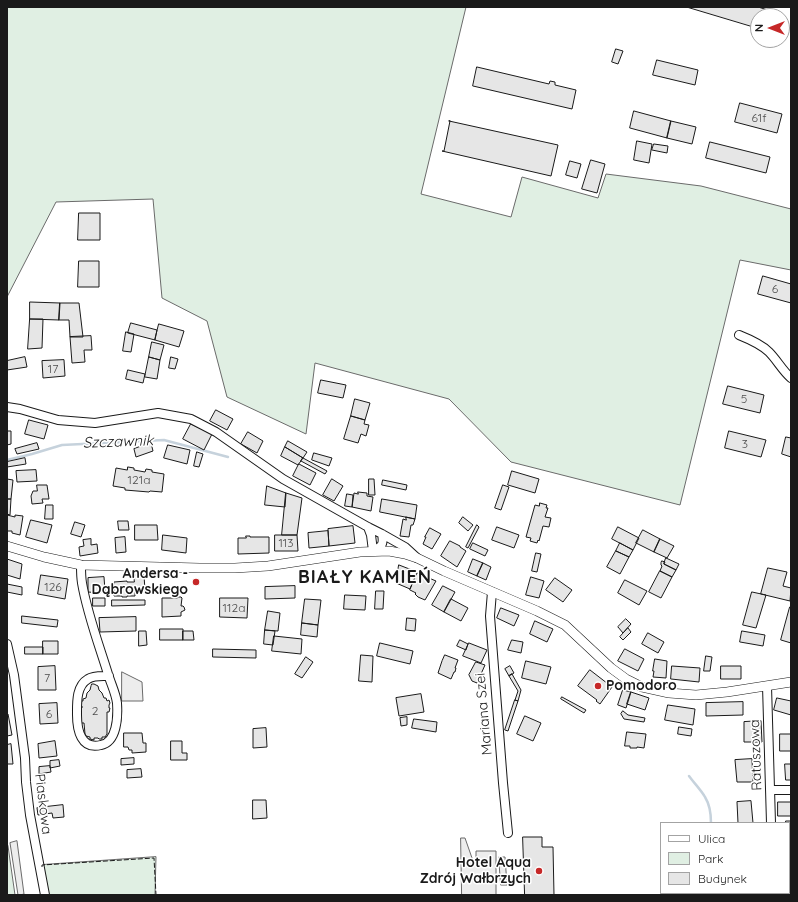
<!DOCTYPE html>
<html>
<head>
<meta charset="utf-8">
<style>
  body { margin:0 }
  #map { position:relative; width:798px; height:902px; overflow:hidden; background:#fff; font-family:Quicksand,sans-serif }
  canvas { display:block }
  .frame { position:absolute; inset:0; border:8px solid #1a1a1a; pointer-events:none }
  .legend { position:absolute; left:660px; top:822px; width:130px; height:72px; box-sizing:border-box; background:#fff; border:1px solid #a3a3a3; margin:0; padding:5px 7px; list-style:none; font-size:12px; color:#1a1a1a }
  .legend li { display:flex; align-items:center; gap:8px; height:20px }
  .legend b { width:20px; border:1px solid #a3a3a3 }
  .north { position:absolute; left:750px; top:8px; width:40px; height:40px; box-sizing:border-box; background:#fff; border:1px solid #a3a3a3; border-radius:50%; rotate:270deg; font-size:11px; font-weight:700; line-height:16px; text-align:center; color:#1a1a1a }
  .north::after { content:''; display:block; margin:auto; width:14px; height:18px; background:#c62828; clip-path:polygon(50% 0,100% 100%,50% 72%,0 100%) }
</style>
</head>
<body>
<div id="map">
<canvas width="798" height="902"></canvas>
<div class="frame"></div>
<ul class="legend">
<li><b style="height:5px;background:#fff"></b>Ulica</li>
<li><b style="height:11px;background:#e0efe3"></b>Park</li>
<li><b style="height:11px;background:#e6e6e6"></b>Budynek</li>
</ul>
<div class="north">N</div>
</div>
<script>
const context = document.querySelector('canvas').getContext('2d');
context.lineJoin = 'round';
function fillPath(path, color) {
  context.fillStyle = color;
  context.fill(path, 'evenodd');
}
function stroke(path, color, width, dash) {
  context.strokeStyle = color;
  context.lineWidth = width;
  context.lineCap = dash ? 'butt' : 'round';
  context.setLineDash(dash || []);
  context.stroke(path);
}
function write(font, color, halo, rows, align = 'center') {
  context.font = font + ' Quicksand,sans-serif';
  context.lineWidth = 3;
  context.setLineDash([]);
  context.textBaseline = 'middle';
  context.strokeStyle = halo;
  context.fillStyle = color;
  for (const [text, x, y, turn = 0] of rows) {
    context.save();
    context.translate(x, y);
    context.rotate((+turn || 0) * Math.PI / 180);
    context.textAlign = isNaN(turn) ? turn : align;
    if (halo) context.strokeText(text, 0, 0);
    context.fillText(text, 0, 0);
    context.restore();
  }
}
const green = new Path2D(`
  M 7,7 L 466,7 L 421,194 L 511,217 L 522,177 L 598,198 L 606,174 L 701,186 L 791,209 L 791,270 L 740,260 L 680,505 L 511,462 L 449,399 L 315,363 L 306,434 L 227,397 L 207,321 L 162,298 L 153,199 L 56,202 L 7,297 Z
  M 8,846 L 15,895 L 7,895 L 7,847 Z
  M 156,857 L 155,895 L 47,895 L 42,865 Z`);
fillPath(green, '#e0efe3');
stroke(green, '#6a6a6a', 1);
const parking = new Path2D(`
  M 122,672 L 142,682 L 143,701 L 122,701 Z
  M 461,838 L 465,838 L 472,858 L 476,863 L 476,851 L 496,851 L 496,895 L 462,895 Z
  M 17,841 L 24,894 L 20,895 L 18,895 L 10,843 Z
  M 499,857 L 505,857 L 507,885 L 501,885 Z`);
fillPath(parking, '#ededed');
stroke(parking, '#6a6a6a', 1);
stroke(new Path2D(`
  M 7,460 L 32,454 L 62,445 L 164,440 L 228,457
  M 689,776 C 694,783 701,790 705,797 C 710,805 711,814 711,823`), '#c6d2dc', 2.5);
const building = new Path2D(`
  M 687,7 L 758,7 L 778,13 L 777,16 L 758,16 L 758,28 Z
  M 616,49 L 623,51 L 618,64 L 612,62 Z
  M 657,60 L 698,70 L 695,85 L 653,75 Z
  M 477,67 L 549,84 L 550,81 L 555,82 L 555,85 L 576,90 L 572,109 L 473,86 Z
  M 740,103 L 782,114 L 777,133 L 735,122 Z
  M 634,111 L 671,121 L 667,138 L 630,128 Z
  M 449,121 L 558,145 L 551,176 L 442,151 L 444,151 L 450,121 Z
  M 671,121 L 696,127 L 692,144 L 667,138 Z
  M 637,141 L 652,144 L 649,163 L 634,160 Z
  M 710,142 L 770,157 L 766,173 L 706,158 Z
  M 654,144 L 668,146 L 667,153 L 652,150 Z
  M 591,160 L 605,164 L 597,193 L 582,189 Z
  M 570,161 L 581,164 L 577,178 L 566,175 Z
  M 79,213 L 100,213 L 100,240 L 78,240 Z
  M 79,261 L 99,261 L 99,287 L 78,287 Z
  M 763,276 L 791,284 L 791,303 L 758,294 Z
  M 30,302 L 60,303 L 59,320 L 30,319 Z
  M 60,303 L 79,303 L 83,337 L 70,337 L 69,320 L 59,320 Z
  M 30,319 L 43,319 L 42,348 L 28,349 Z
  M 131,323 L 157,330 L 155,340 L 128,333 Z
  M 159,324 L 184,331 L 179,347 L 155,340 Z
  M 126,332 L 134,334 L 131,352 L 123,351 Z
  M 91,336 L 92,350 L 84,350 L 85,362 L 72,363 L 70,337 Z
  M 152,342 L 164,345 L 160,360 L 149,357 Z
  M 25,357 L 27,367 L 7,370 L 7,361 Z
  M 149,357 L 160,360 L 157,379 L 145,377 Z
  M 171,357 L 178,359 L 175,369 L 169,368 Z
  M 64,360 L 65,376 L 43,378 L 42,361 Z
  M 128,370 L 145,374 L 143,383 L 126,379 Z
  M 321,380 L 346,385 L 343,398 L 318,393 Z
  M 728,386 L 764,395 L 760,413 L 723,404 Z
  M 355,399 L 370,403 L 365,420 L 351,416 Z
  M 216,410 L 233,419 L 227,430 L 210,421 Z
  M 351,416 L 365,420 L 364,424 L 369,425 L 366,436 L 361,434 L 358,443 L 344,439 Z
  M 29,420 L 48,425 L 44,439 L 25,434 Z
  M 191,424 L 212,434 L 204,450 L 183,439 Z
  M 7,431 L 11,431 L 11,444 L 7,445 Z
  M 729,431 L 766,440 L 761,457 L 725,448 Z
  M 248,432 L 263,441 L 257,453 L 241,444 Z
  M 786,437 L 791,438 L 791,457 L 782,454 Z
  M 288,441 L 307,452 L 303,458 L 285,447 Z
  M 37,443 L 39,449 L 17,454 L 15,449 Z
  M 151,443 L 153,451 L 136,457 L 134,449 Z
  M 168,445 L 190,450 L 187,464 L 164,458 Z
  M 285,447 L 303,458 L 298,465 L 281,456 Z
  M 197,452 L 203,454 L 199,467 L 194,466 Z
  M 314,453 L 332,458 L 329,466 L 312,460 Z
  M 25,458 L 26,464 L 7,467 L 7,462 Z
  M 303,458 L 327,471 L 325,474 L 301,461 Z
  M 299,464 L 316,473 L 310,485 L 293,476 Z
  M 128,467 L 134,468 L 134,470 L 145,472 L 146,469 L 152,470 L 152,472 L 164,474 L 162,492 L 150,491 L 149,492 L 125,490 L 125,488 L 113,486 L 116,468 L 127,470 Z
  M 36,470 L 37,481 L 17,482 L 16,471 Z
  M 512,471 L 539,479 L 535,493 L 508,485 Z
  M 7,479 L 13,480 L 11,499 L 7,499 Z
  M 332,479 L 343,486 L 334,501 L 323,495 Z
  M 369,479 L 374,479 L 375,495 L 369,495 Z
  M 383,480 L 407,485 L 406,490 L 382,485 Z
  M 37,485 L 47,485 L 49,499 L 42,499 L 43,503 L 32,504 L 31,496 L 33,491 L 37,491 Z
  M 503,485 L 509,487 L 501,510 L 495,508 Z
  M 267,486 L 286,493 L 285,507 L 265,505 Z
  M 358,492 L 367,493 L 367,496 L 373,497 L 371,511 L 352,507 L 354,493 L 358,494 Z
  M 286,493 L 302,498 L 297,535 L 282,535 Z
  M 347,494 L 353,495 L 352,507 L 345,506 Z
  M 7,499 L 11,499 L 10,515 L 7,514 Z
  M 382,499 L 417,505 L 415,519 L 380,512 Z
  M 540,503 L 547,505 L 546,508 L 548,508 L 545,517 L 551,518 L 549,527 L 543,526 L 539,541 L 538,540 L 537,543 L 530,541 L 531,538 L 526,537 L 535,505 L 539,506 Z
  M 46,505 L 53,505 L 53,519 L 45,519 Z
  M 7,515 L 15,517 L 15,515 L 23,516 L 20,535 L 12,533 L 12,531 L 7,531 Z
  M 406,517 L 415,519 L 413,525 L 411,525 L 409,537 L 400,536 L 403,519 L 406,520 Z
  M 463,517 L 473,525 L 468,531 L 459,523 Z
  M 31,520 L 52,525 L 47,543 L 26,537 Z
  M 118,521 L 128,521 L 129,530 L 119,530 Z
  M 75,522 L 85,525 L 81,537 L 71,534 Z
  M 135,525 L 157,525 L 158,540 L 135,540 Z
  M 477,525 L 479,527 L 478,529 L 468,548 L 466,547 Z
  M 353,526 L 355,543 L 329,546 L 328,529 Z
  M 497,527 L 519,535 L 514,548 L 492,540 Z
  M 618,527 L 639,538 L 633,550 L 612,539 Z
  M 430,528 L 441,534 L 432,549 L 423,544 L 426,537 L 425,537 Z
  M 643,530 L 660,539 L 654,552 L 636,543 Z
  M 328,531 L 329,546 L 309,548 L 308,533 Z
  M 163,535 L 187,538 L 186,553 L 162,550 Z
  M 275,535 L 297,535 L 298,551 L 275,551 Z
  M 246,536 L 250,536 L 250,537 L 269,537 L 269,553 L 238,554 L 238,538 L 246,538 Z
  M 125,537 L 126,552 L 116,553 L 115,538 Z
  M 91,539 L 91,545 L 97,544 L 98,553 L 80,556 L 79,547 L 84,546 L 83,540 Z
  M 660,539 L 674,546 L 667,558 L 654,552 Z
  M 450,541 L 460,546 L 460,547 L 466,551 L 461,560 L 457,567 L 441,556 Z
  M 473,543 L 488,550 L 485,556 L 470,549 Z
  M 620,543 L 633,550 L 629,557 L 616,551 Z
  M 616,551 L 629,557 L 620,574 L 607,567 Z
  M 536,553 L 541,554 L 537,572 L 532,571 Z
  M 666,558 L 679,564 L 676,570 L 664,564 Z
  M 7,559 L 22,564 L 20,579 L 7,575 Z
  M 473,559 L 483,563 L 477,576 L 468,572 Z
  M 662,561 L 665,562 L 664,564 L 676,570 L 672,577 L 660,571 L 662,566 L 661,565 L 661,563 Z
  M 483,563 L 491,567 L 486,580 L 477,576 Z
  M 399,565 L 412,570 L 412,571 L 417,573 L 410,589 L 396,583 Z
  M 768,568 L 787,572 L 783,586 L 791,588 L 790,601 L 761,594 Z
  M 660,571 L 672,577 L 661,598 L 649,592 Z
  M 417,573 L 436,581 L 425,600 L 418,597 L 415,594 L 416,593 L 410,590 Z
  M 41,575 L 68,579 L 65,599 L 38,594 Z
  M 134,575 L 144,575 L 145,591 L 135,592 L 135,596 L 127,596 L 127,597 L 122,597 L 122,596 L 114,596 L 114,582 L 127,581 L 127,582 L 134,582 Z
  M 104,577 L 105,591 L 101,591 L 101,593 L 88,592 L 88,578 Z
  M 531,577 L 544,581 L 539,598 L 526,595 Z
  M 555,578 L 572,590 L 563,602 L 546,590 Z
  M 625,580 L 647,591 L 639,605 L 618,593 Z
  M 7,584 L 22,587 L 22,595 L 7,592 Z
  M 295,586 L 295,598 L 265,599 L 265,587 Z
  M 443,586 L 455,592 L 444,612 L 432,605 Z
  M 376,591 L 384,591 L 383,609 L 375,609 Z
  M 752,592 L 766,595 L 756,628 L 743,625 Z
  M 345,595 L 366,596 L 365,610 L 344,609 Z
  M 178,597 L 181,597 L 182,598 L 181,606 L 183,606 L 184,607 L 185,610 L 181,612 L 181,616 L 162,617 L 162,598 L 177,598 Z
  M 93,598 L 105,598 L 105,606 L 93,606 Z
  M 220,598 L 248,598 L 247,618 L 220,617 Z
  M 305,599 L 321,600 L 318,625 L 302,623 Z
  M 451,599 L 468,608 L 461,621 L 444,612 Z
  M 112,600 L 145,600 L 145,605 L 112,606 Z
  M 790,607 L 791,607 L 791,643 L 781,640 Z
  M 501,608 L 519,615 L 514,626 L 497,618 Z
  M 268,611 L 280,613 L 278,631 L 265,630 Z
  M 22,616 L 58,620 L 57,627 L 22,623 Z
  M 136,617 L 136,631 L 100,632 L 99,618 Z
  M 407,618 L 416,619 L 415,631 L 406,630 Z
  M 626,619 L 631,624 L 623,633 L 618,627 Z
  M 535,621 L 553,629 L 547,642 L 530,634 Z
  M 302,623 L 318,625 L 317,637 L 301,635 Z
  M 628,628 L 631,632 L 623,640 L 620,637 Z
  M 160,629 L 183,629 L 183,640 L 160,640 Z
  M 265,630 L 275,631 L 273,645 L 264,644 Z
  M 139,631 L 146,631 L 147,645 L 139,646 Z
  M 183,631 L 193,631 L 194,640 L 183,640 Z
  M 742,631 L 765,635 L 763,646 L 740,642 Z
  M 648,633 L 664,642 L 658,653 L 642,644 Z
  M 274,636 L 302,639 L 301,654 L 272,651 Z
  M 460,640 L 468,644 L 466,650 L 457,646 Z
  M 512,640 L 523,642 L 521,653 L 508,650 Z
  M 43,641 L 58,641 L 58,654 L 43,654 Z
  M 380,643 L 413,651 L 410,664 L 377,656 Z
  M 469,643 L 487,650 L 481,663 L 463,656 Z
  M 25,647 L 43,647 L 43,654 L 25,654 Z
  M 213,649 L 256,650 L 256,658 L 213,657 Z
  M 625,649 L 644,659 L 638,671 L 618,661 Z
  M 361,655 L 373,656 L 372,682 L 359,681 Z
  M 445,655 L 458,660 L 455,668 L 456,668 L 455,672 L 454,672 L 451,679 L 438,673 L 442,661 Z
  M 706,656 L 712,657 L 710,671 L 704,671 Z
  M 306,657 L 313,662 L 302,678 L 295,674 Z
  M 655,659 L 667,661 L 666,678 L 653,677 L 654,671 L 653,671 Z
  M 526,661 L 551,667 L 546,684 L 522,678 Z
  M 476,662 L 485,665 L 477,683 L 472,681 L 469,675 Z
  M 55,666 L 56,690 L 38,690 L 38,667 Z
  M 510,666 L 514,673 L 509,676 L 505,669 Z
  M 672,666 L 700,668 L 699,682 L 671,679 Z
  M 721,666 L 741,666 L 741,679 L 721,679 Z
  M 590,670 L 612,687 L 600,704 L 596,701 L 597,700 L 578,686 Z
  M 512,674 L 521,690 L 518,701 L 515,700 L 518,691 L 509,676 Z
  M 92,684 L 94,684 L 98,686 L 99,690 L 102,693 L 104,698 L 106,698 L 107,701 L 109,700 L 110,703 L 109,705 L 109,708 L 110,708 L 109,712 L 107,712 L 107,734 L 105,737 L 102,737 L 102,739 L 99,739 L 98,738 L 94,738 L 94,740 L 90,739 L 90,737 L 86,736 L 85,734 L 84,723 L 80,723 L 81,712 L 80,709 L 82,708 L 82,706 L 80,705 L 81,701 L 83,701 L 83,699 L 86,698 L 87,693 L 90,690 L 91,686 Z
  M 623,690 L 631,692 L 626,708 L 618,705 Z
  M 631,692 L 649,698 L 645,710 L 627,704 Z
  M 421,694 L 424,712 L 399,716 L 396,698 Z
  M 562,697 L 586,710 L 584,713 L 561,699 Z
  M 777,698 L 791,701 L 791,715 L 774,710 Z
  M 515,700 L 518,701 L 508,731 L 505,730 Z
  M 743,702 L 743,715 L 706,716 L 706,703 Z
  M 57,703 L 58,723 L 40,724 L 39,704 Z
  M 668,705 L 695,709 L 693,725 L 665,720 Z
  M 623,711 L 628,715 L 645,718 L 644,722 L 624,719 L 621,714 Z
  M 7,714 L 8,714 L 12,735 L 7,736 Z
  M 525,716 L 541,723 L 533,741 L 517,734 Z
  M 407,717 L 407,725 L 401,726 L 400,718 Z
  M 414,719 L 437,722 L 436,732 L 412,728 Z
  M 761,721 L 762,742 L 744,742 L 744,722 Z
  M 679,727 L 692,729 L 691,736 L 678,734 Z
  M 266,728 L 267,747 L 253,748 L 253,729 Z
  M 627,732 L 646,734 L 644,748 L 637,747 L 637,748 L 630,748 L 630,746 L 625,746 Z
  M 124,733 L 142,733 L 143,743 L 146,743 L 146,752 L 132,753 L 132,750 L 129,750 L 128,747 L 124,747 Z
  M 780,734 L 791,734 L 791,751 L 780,751 Z
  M 55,741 L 57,756 L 39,758 L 38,744 Z
  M 171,741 L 182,741 L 182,753 L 187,753 L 187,760 L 171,760 Z
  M 11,744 L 13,764 L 7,764 L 7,745 Z
  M 134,758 L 134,764 L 121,765 L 121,759 Z
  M 752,759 L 753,782 L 737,782 L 735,760 Z
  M 59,760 L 60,766 L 50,768 L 50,761 Z
  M 785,764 L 791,764 L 791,780 L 786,780 Z
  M 50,766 L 51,772 L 39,774 L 39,767 Z
  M 141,769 L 142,777 L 127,778 L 127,770 Z
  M 253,800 L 266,800 L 267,818 L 253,819 Z
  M 751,801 L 753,823 L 738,823 L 737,802 Z
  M 778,802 L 791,802 L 791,816 L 778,816 Z
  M 63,805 L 64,817 L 53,818 L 52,813 L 38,815 L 37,808 Z
  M 786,821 L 791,821 L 791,842 L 789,842 L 789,823 L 786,823 Z
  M 523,837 L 542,837 L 542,847 L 553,847 L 554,895 L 525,895 Z
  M 789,842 L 791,842 L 791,893 L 782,893 L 789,893 Z`);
fillPath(building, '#e6e6e6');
stroke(building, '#1a1a1a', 1);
const minor = new Path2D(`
  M 739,335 C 749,339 761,344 769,352 C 777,360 782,370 791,378
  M 7,407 L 20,409 L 58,420 L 95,423 L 158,413 L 191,419 L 216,432 L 283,479 L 368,527 L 382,534 L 405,547 L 417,558
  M 368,527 L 371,535 L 373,551
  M 373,551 C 382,546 384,545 382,534
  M 81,565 C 81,571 81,577 82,583 C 87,613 99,645 108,674 C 111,684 116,694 117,703 C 118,717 117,742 101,745 C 81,750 77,730 77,715 C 77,703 76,686 88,679 C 94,675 102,676 109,676
  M 492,592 L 490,616 L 503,783 L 508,833
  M 7,644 L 14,675 L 25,758 L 26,782 L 30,815 L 45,895
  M 767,686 L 771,823
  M 770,790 L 791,790
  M 773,893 L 773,895`);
const tertiary = new Path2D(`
  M 7,546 L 44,557 L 81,565 L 200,568 L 235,568 L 268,566 L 360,552 L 389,551 L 405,554 L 417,558 L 444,571 L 537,611 L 565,625 L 611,668 L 626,679 L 642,687 L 669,693 L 696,695 L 727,692 L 791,682`);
stroke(minor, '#1a1a1a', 10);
stroke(tertiary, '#1a1a1a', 10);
stroke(minor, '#fff', 8);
stroke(tertiary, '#fff', 9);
stroke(new Path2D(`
  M 42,867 L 42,865 L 154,858 L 156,895`), '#1a1a1a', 1, [5, 2]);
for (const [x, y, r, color] of [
  [196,582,4,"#c62828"],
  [598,686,4,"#c62828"],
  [539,871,4,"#c62828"]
]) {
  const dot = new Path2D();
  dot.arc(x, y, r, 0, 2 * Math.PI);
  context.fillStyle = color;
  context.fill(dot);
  stroke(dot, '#fff', 1.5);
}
write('12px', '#4d4d4d', null, [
  ["61f",759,118],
  ["6",775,289],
  ["17",53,369],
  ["5",744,399],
  ["3",745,444],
  ["121a",139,480],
  ["113",286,543],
  ["126",53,587],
  ["112a",234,608],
  ["7",47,678],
  ["2",95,711],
  ["6",49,714]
]);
write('bold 14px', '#1a1a1a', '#fff', [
  ["Andersa -",188,574],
  ["Dąbrowskiego",188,590],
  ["Pomodoro",606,686,"left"],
  ["Hotel Aqua",531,863],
  ["Zdrój Wałbrzych",531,879]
], 'right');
write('14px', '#1a1a1a', '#fff', [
  ["Mariana Szei",484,714,-95],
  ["Ratuszowa",756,755,-92],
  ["Piaskowa",43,804,83]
]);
write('italic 15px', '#1a1a1a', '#fff', [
  ["Szczawnik",118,442,-2]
]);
context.letterSpacing = '1px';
write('bold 18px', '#1a1a1a', '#fff', [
  ["BIAŁY KAMIEŃ",365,578]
]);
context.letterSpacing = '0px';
</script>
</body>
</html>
